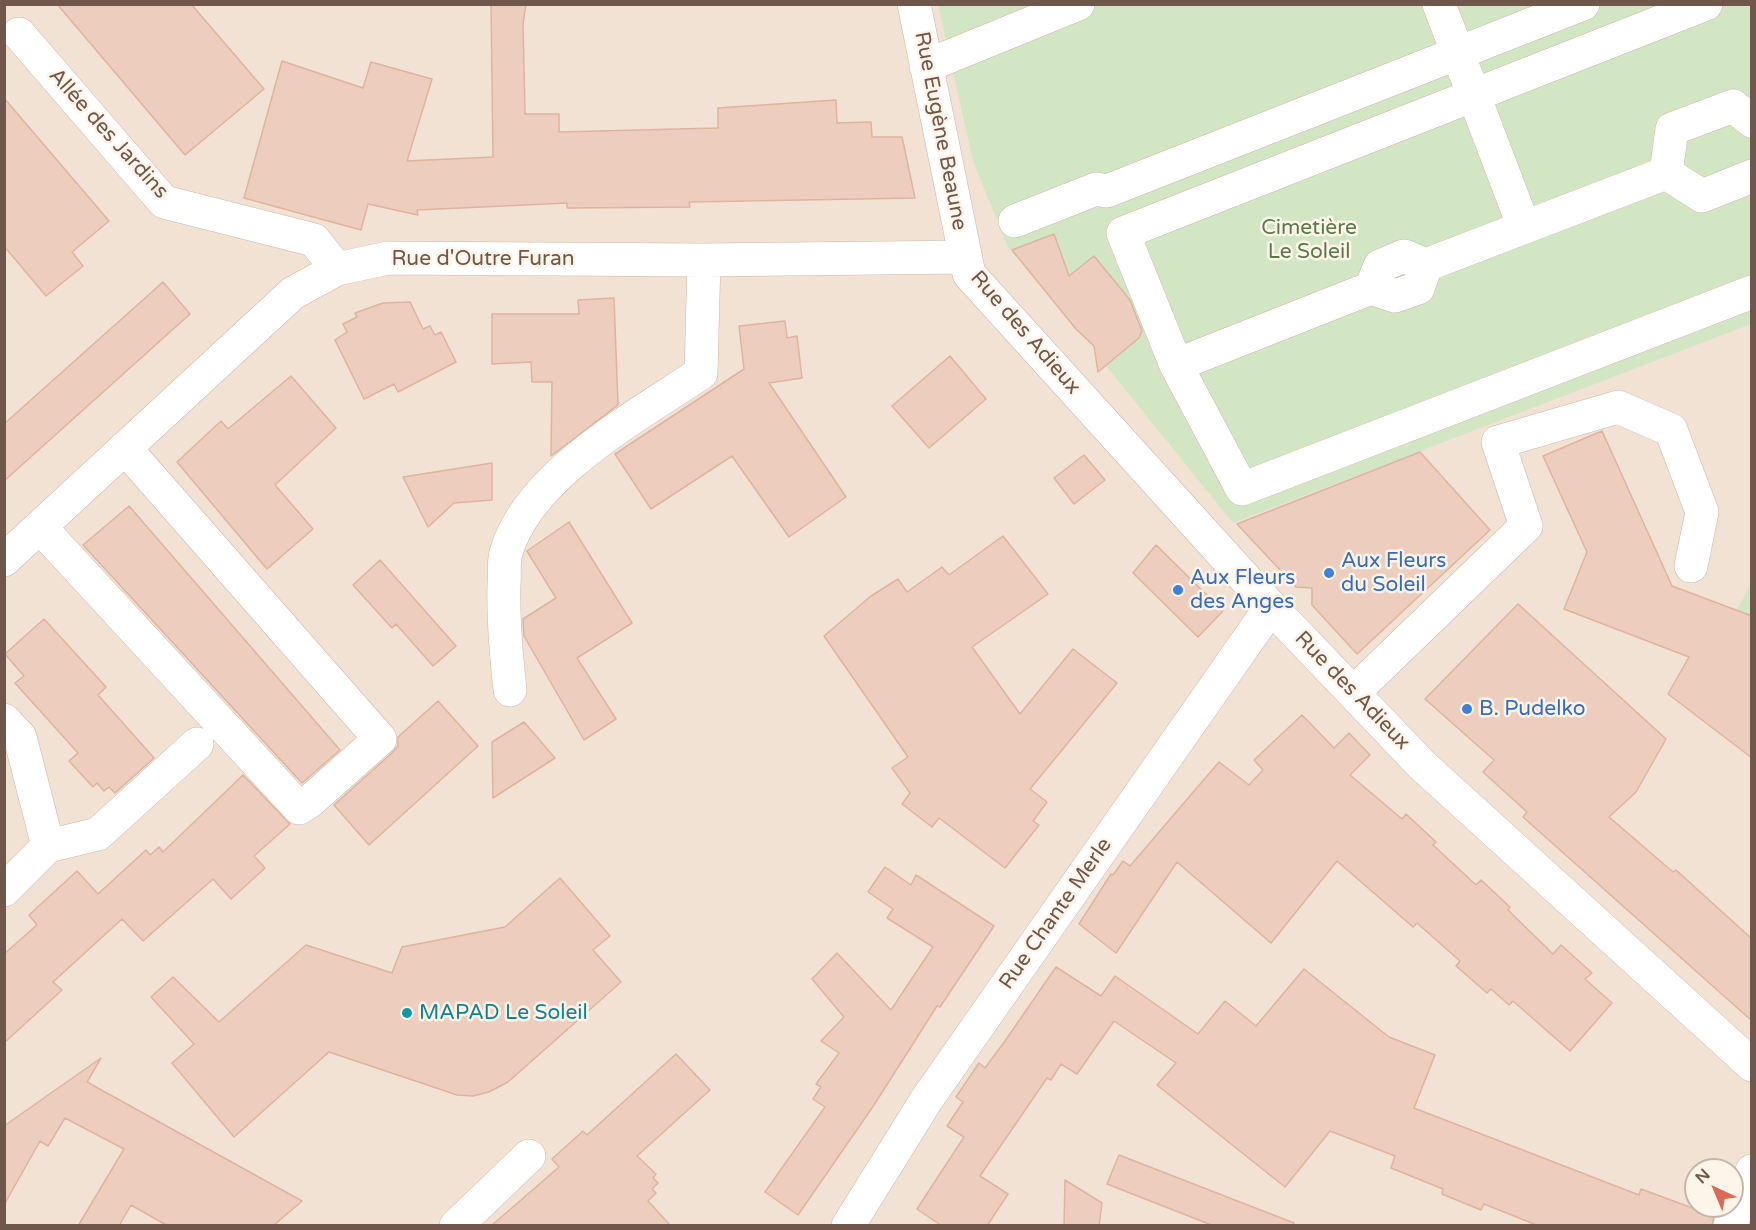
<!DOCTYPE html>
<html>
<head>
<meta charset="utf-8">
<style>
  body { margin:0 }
  #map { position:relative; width:1756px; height:1230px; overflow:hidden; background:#faf0e4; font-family:"Varela Round",sans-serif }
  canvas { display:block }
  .frame { position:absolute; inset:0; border:6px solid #70574c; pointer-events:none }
  .north { position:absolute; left:1684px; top:1158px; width:60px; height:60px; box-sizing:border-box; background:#fdf5e9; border:2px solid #c5b6aa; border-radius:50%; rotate:316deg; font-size:16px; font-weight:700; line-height:24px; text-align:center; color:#70574c }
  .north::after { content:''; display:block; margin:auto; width:21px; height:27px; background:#da6a53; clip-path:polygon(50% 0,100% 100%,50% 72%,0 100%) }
</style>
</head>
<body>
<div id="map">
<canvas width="1756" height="1230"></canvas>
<div class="frame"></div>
<div class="north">N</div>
</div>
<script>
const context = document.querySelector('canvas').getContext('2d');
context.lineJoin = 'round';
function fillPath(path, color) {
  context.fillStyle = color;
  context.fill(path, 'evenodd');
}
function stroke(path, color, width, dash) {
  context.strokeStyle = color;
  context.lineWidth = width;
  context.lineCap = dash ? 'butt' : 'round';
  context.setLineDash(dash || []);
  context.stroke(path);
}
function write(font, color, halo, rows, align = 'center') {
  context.font = font + ' "Varela Round",sans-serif';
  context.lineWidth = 5;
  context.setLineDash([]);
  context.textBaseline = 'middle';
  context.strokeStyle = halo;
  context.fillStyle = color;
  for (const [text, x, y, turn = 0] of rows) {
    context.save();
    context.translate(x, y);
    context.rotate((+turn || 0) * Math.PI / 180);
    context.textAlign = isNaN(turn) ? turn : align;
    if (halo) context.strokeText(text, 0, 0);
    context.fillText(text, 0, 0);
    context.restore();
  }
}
fillPath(new Path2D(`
  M 5,5 L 1751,5 L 1751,1225 L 5,1226 ZM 1696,1170 L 1732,1170 L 1732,1206 L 1696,1206 Z`), '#f1e2d3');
fillPath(new Path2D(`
  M 938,5 L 1751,5 L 1751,324 L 1233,523 L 1095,352 L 1094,346 L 1008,247 L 973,161 Z
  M 1751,583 L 1751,616 L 1737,610 Z`), '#d3e6c4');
const building = new Path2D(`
  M 57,4 L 191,4 L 264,89 L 185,155 Z
  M 491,4 L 526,4 L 523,24 L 525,114 L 559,114 L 559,132 L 718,128 L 718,108 L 836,100 L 837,123 L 871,122 L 872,137 L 902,137 L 915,198 L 689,202 L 690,207 L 567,208 L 567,203 L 417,210 L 418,215 L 368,204 L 361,230 L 244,198 L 282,61 L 363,88 L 371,62 L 432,79 L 407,161 L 493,157 Z
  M 4,98 L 109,221 L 72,252 L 83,266 L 46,296 L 4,246 Z
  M 1054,234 L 1069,276 L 1094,256 L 1130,300 L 1142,331 L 1139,338 L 1098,372 L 1094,346 L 1076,329 L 1012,250 Z
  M 163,282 L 190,314 L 4,481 L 4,424 Z
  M 614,298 L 618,405 L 551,456 L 552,382 L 532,382 L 531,362 L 492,364 L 492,314 L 579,314 L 578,300 Z
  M 410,302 L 423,329 L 430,326 L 435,335 L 441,332 L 456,362 L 398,392 L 394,384 L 364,399 L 335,340 L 347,332 L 343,324 L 357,317 L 355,313 L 383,303 Z
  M 785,321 L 787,338 L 797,336 L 802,378 L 769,383 L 846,497 L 789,537 L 732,456 L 651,509 L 615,454 L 744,369 L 739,326 Z
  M 950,356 L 986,399 L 929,448 L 892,406 Z
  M 291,376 L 336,428 L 275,485 L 313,529 L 267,569 L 177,462 L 221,421 L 228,429 Z
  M 1602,431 L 1672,586 L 1752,616 L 1752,758 L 1668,694 L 1689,657 L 1564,609 L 1587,552 L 1543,456 Z
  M 1420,452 L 1490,530 L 1357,654 L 1312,605 L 1312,588 L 1296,587 L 1237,524 Z
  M 1084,455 L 1105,480 L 1074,504 L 1054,478 Z
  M 492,463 L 492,500 L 454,503 L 428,527 L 403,477 Z
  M 129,506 L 340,750 L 302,783 L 83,545 Z
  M 569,522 L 632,623 L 577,658 L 616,719 L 584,740 L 524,636 L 523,619 L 556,598 L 527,551 Z
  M 1003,536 L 1048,594 L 972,647 L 1020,714 L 1073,649 L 1117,683 L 1030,789 L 1047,802 L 1033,821 L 1039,825 L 1005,868 L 939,818 L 932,827 L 902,804 L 910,793 L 892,768 L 908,757 L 824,636 L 871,596 L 898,579 L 907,592 L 942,567 L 949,575 Z
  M 1156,545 L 1223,611 L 1198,637 L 1133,573 Z
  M 380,560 L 456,646 L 433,666 L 396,624 L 392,628 L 353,585 Z
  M 1518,604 L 1666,739 L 1636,792 L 1609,817 L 1673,872 L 1676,870 L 1752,939 L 1752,1021 L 1523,817 L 1527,812 L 1483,772 L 1494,760 L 1425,699 Z
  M 44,619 L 106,687 L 98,695 L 154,758 L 115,793 L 109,787 L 104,791 L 97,783 L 93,787 L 69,761 L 78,753 L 15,683 L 24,676 L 5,654 Z
  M 438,701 L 478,746 L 369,845 L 334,805 L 392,753 L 398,746 L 398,737 Z
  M 1302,715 L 1334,748 L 1349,733 L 1370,755 L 1350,775 L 1402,819 L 1406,814 L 1436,842 L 1433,845 L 1476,885 L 1481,880 L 1510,907 L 1508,910 L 1553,954 L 1561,945 L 1592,973 L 1585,979 L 1612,1003 L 1570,1051 L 1513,1001 L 1509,1005 L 1491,989 L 1487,993 L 1456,966 L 1460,961 L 1417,923 L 1413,927 L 1337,861 L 1271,943 L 1177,862 L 1116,953 L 1079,924 L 1111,874 L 1113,875 L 1123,861 L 1130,866 L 1219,762 L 1249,785 L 1263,770 L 1254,760 Z
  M 524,722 L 555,758 L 493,798 L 492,742 Z
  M 243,775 L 290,824 L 254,856 L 265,868 L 231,899 L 213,879 L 143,941 L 122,919 L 53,982 L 62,990 L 4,1043 L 4,954 L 37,925 L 29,915 L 77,871 L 98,894 L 146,850 L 150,855 L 159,847 L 163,852 Z
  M 885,867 L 911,885 L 916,875 L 994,926 L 940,1007 L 937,1006 L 874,1105 L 798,1215 L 765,1192 L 825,1107 L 813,1099 L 821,1087 L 816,1084 L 839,1053 L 821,1041 L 844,1017 L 812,979 L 837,953 L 891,1010 L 933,947 L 887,918 L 893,909 L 868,892 Z
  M 560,878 L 610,936 L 593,950 L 621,982 L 508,1082 L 489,1092 L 473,1096 L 457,1095 L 329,1052 L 234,1137 L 172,1063 L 194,1044 L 151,997 L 173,977 L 219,1022 L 306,945 L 392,973 L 402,947 L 505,927 Z
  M 1056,967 L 1101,996 L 1115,976 L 1198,1034 L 1225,1001 L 1256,1026 L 1304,969 L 1389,1037 L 1435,1055 L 1414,1108 L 1639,1195 L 1641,1189 L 1714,1216 L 1712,1226 L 1539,1226 L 1484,1204 L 1481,1210 L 1442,1194 L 1443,1189 L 1391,1168 L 1395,1156 L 1330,1131 L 1285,1187 L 1157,1085 L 1176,1063 L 1114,1021 L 1077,1074 L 1061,1064 L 1051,1080 L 1047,1078 L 980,1176 L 1008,1194 L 987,1226 L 942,1226 L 917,1209 L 964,1137 L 947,1126 L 963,1102 L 956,1097 L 979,1063 L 985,1068 L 1005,1041 Z
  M 676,1054 L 710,1090 L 637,1156 L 656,1174 L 653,1178 L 658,1183 L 652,1189 L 656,1193 L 648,1201 L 671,1226 L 491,1226 L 559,1167 L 552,1159 L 583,1131 L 587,1135 Z
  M 101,1058 L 87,1082 L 302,1201 L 273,1226 L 168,1226 L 131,1205 L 119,1226 L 78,1226 L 124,1149 L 65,1118 L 48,1146 L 40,1141 L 4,1205 L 4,1126 Z
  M 1119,1155 L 1294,1223 L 1293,1226 L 1214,1226 L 1107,1184 Z
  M 1065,1180 L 1102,1203 L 1099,1226 L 1064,1226 Z`);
fillPath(building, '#edcebe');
stroke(building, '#deb49f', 1.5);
const minor = new Path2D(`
  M 914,4 L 969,274 L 1271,607 L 1422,765 L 1752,1065
  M 1439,4 L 1524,227
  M 1706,4 L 1123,233 L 1176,365 L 1242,489 L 1752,292
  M 19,34 L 164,202 L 314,240 L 337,269
  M 926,66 L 1078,4
  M 1666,173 L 1672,129 L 1733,106 L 1752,121
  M 1666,173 L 1702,196 L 1752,176
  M 1015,221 L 1096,189 L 1107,191 L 1583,4
  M 1426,265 L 1666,173
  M 1176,365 L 1371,288 L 1395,296 L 1418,288 L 1426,265 L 1404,256 L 1380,266 L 1371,288
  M 40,527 L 299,808 L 310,801 L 380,739 L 125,448
  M 4,560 L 293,293 L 337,269 L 388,258 L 704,260 L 965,257
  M 510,690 C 506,654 503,620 504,585 C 505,575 503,563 506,553 C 527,476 637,416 701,373 L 704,260
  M 1353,693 L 1526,526 L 1498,442 L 1618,407 L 1671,430 L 1702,512 L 1691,566
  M 4,720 L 20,737 L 48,846 L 4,890
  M 48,846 L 98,834 L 197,744
  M 456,1226 L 529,1156
  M 848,1226 L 927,1099 L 1271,607
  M 1730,1226 L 1752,1171`);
stroke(minor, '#cab8ab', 34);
stroke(minor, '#fff', 33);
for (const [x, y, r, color] of [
  [1329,573,6,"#3f7fe0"],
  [1178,590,6,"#3f7fe0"],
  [1467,709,6,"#3f7fe0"],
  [407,1013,6,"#0f9aa8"]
]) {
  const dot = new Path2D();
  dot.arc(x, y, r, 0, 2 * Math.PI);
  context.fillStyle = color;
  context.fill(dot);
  stroke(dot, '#fdf5e9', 2);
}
write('21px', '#70574c', '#fdf5e9', [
  ["Rue Eugène Beaune",940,131,79],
  ["Allée des Jardins",108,134,48],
  ["Rue d'Outre Furan",483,259],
  ["Rue des Adieux",1025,333,49],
  ["Rue des Adieux",1352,691,46],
  ["Rue Chante Merle",1056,914,-55]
]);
write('21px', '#597a48', '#fdf5e9', [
  ["Cimetière",1309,228],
  ["Le Soleil",1309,252]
]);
write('21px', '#366cbe', '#fdf5e9', [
  ["Aux Fleurs",1341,561],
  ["du Soleil",1341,585],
  ["Aux Fleurs",1190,578],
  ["des Anges",1190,602],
  ["B. Pudelko",1479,709]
], 'left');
write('21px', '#0d838f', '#fdf5e9', [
  ["MAPAD Le Soleil",419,1013]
], 'left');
</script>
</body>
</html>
